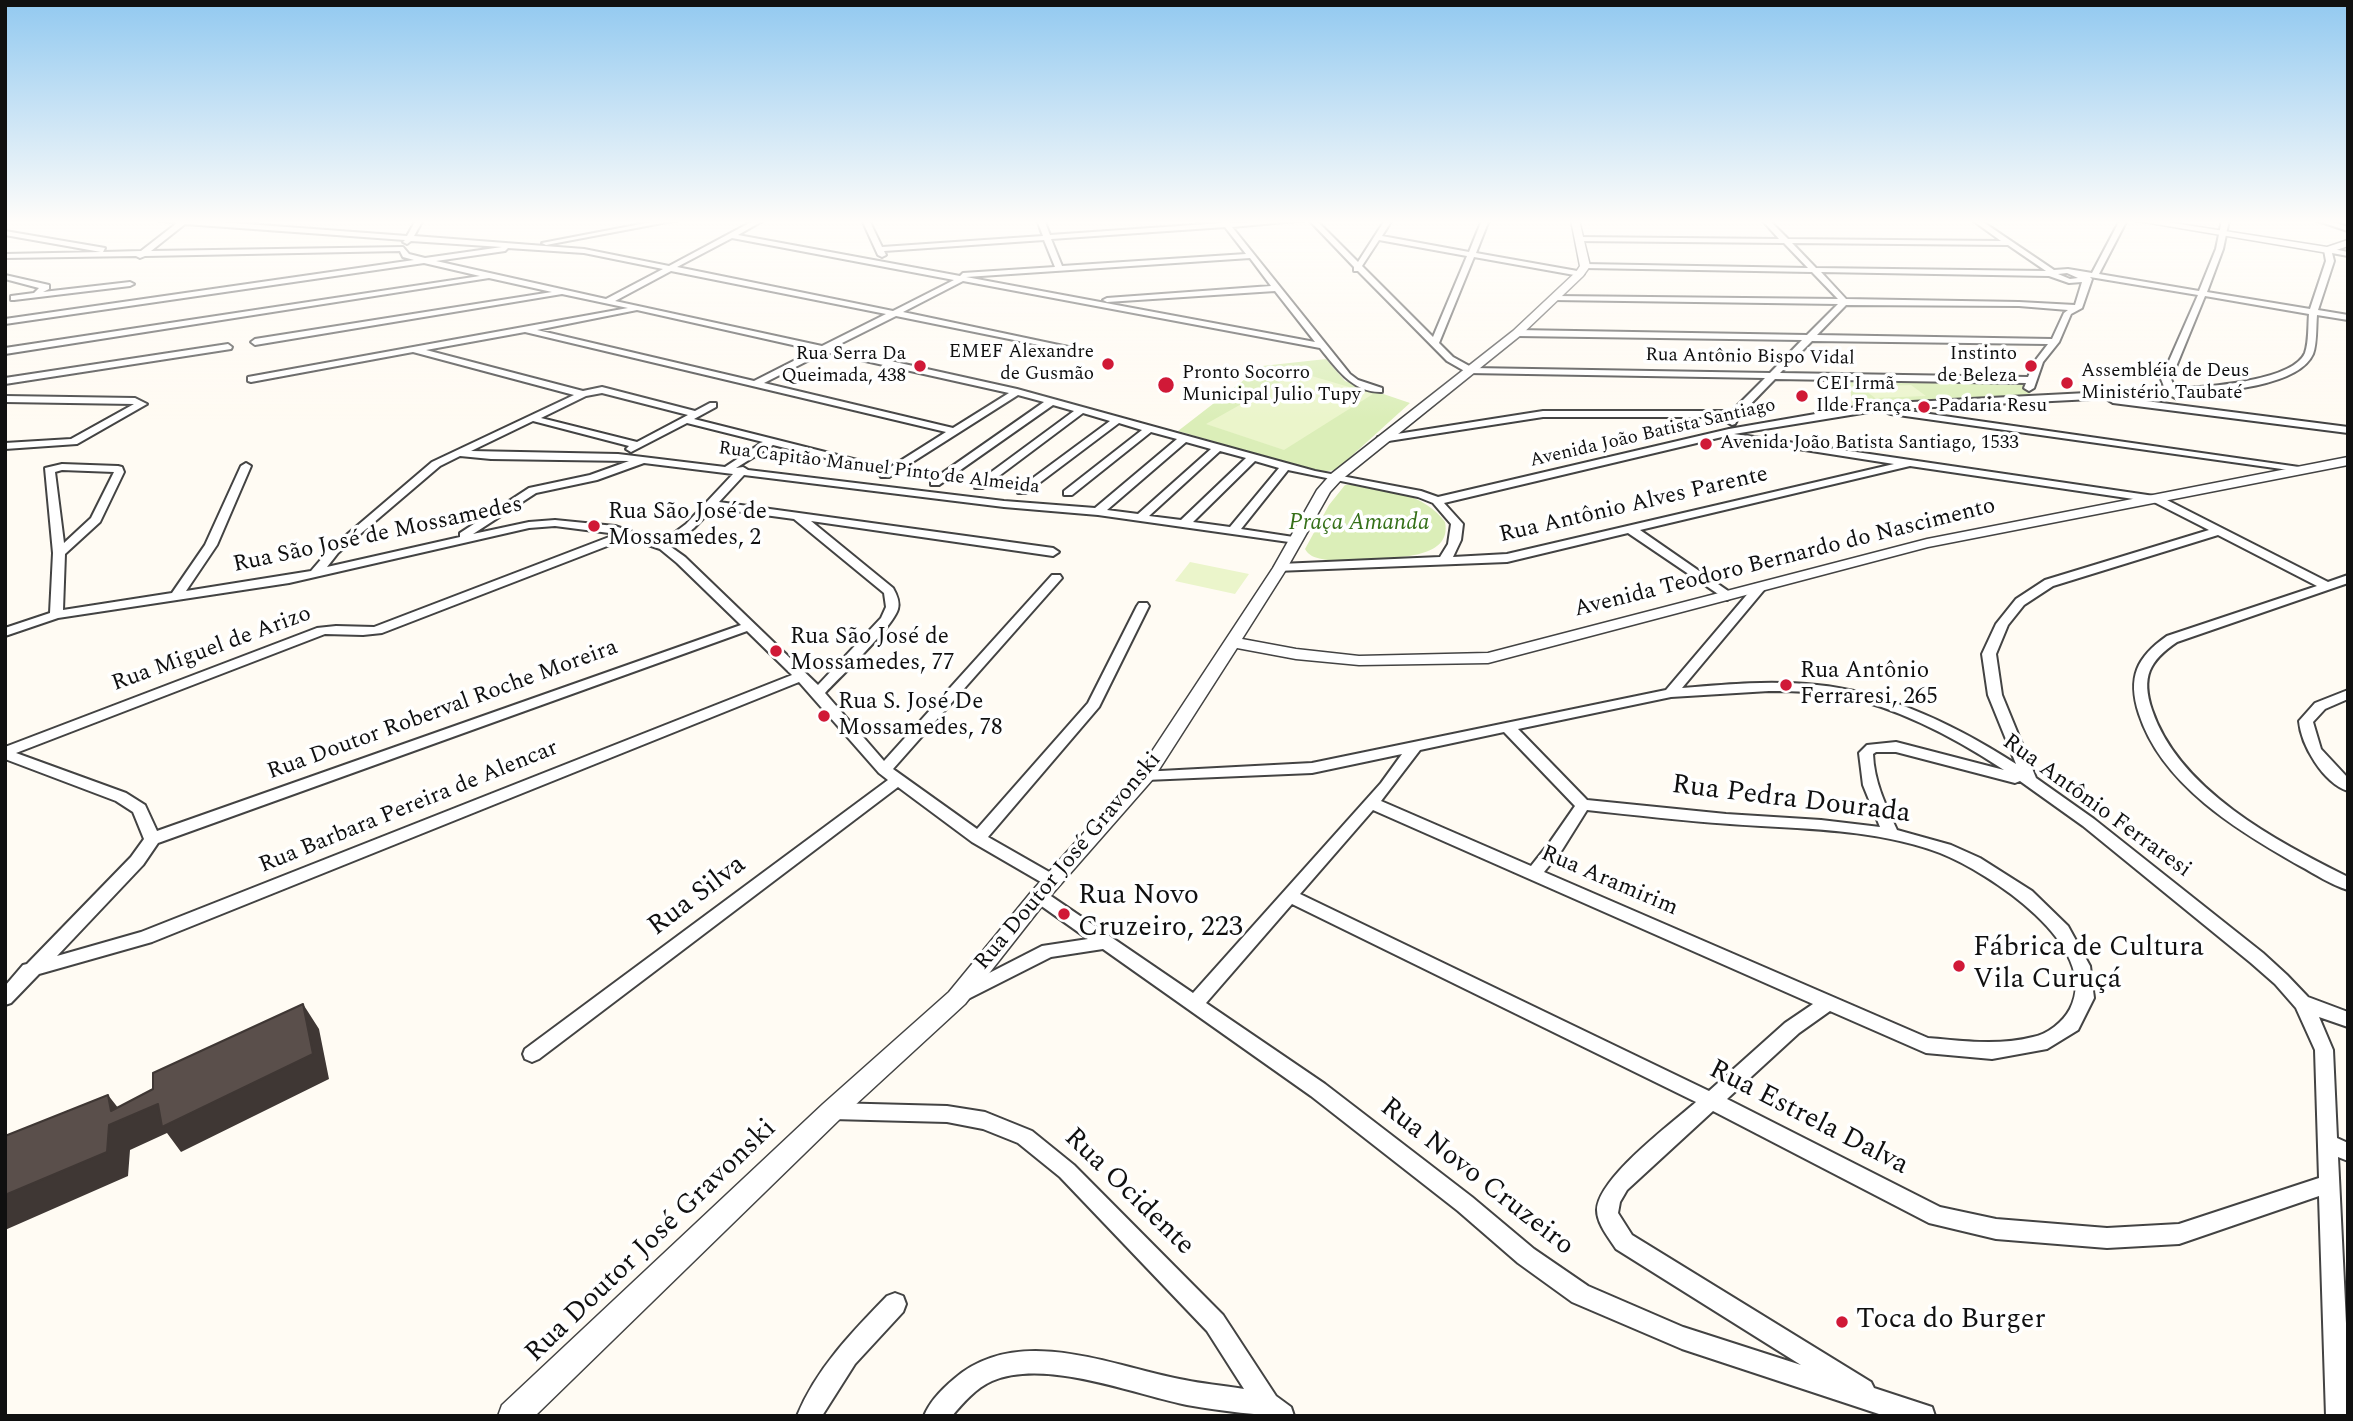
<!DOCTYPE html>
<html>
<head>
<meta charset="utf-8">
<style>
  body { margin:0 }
  #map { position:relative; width:2353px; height:1421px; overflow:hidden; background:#fffbf3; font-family:Spectral,serif }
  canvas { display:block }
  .frame { position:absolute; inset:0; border:7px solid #101010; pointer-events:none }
</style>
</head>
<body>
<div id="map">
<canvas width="2353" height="1421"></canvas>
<div class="frame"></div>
</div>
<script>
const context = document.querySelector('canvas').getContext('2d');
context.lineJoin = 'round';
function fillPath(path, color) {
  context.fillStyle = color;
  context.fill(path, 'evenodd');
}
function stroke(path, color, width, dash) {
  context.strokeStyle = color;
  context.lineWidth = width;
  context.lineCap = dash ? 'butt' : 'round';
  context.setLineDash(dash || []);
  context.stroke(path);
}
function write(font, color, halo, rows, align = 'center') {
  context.font = font + ' Spectral,serif';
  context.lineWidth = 7;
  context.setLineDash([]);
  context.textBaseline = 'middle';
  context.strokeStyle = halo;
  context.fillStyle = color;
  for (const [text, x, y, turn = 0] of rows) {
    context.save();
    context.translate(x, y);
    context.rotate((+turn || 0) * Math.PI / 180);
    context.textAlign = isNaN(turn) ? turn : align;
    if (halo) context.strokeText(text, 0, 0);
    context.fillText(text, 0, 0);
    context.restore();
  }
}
fillPath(new Path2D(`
  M 1326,359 L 1345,381 L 1410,403 L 1336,470 L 1318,472 L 1178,431 L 1262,366 Z
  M 1841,376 L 2029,380 L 2024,387 L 2033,397 L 1852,408 L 1850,384 Z
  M 1345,485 C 1377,484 1426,494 1445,522 C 1453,561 1390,557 1366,559 C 1352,559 1336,562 1322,559 C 1315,558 1308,555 1305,549 L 1329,505 Z`), '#dbeeb8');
fillPath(new Path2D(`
  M 1298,372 L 1373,394 L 1284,450 L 1206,424 Z
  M 1911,385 L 1926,396 L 1875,398 L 1861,387 Z
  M 1190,562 L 1249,574 L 1235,594 L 1175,581 Z`), '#ebf5cb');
const minor = new Path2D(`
  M 158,220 L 193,220 L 407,236 L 416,220 L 423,220 L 414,236 L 584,249 L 669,266 L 755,220 L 764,220 L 738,235 L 960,276 L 963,273 L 1055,267 L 1044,240 L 884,251 L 886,255 L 882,257 L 878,255 L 862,220 L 869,220 L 882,247 L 1043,236 L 1037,220 L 1044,220 L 1050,235 L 1222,223 L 1221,220 L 1227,220 L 1229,223 L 1306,220 L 1232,227 L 1350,374 L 1358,380 L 1382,388 L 1382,392 C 1353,393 1337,369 1320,348 L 963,281 L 903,312 L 1092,352 L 1088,355 L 896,316 L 832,348 L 1017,389 L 1315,471 L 1421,491 L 1438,497 L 1729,429 L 1873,404 L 2165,389 L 2161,379 L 2198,295 L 2090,277 L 2092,279 L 2082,308 L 2071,314 L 2059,342 L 2043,362 L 2034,388 L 2029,391 L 2024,388 L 2026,383 L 1775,379 L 1740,415 L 1735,424 L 1732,425 L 1727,422 L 1729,417 L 1543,417 L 1382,442 L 1377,439 L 1378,437 L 1543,411 L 1732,411 L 1765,378 L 1468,373 L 1447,361 L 1358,271 L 1354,271 L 1354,267 L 1309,220 L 1316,220 L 1358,262 L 1385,220 L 1392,220 L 1382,236 L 1469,252 L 1482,220 L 1489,220 L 1476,253 L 1583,272 L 1584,274 L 1580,276 L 1474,257 L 1439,343 L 1453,357 L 1473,368 L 1770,373 L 1802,340 L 1517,336 L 1513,333 L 1517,330 L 1807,335 L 1838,304 L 1553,300 L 1553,296 L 1556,296 L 1838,299 L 1812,272 L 1585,268 L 1581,266 L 1585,264 L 1808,268 L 1784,243 L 1577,241 L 1580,237 L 1779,239 L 1762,220 L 1769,220 L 1788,239 L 2001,241 L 1972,220 L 1980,220 L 2054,270 L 2068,269 L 2092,273 L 2120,220 L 2127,220 L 2099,274 L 2199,291 L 2216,249 L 2222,220 L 2229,220 L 2223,249 L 2207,292 L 2310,309 L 2326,261 L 2324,250 L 2328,248 L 2348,252 L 2348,256 L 2332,253 L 2334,261 L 2318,310 L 2348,315 L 2348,320 L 2317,315 C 2316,326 2317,344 2313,354 C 2298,388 2213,392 2180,394 L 2182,396 L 2177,399 L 2170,395 L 2115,397 L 2348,427 L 2348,433 L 2113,403 L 2108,400 L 2111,398 L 1895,409 L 2299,467 L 2303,468 L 2303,472 L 1891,414 L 1888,413 L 1887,409 L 1734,434 L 2161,497 L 2328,582 L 2348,575 L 2348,583 L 2177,642 C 2149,661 2141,677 2152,710 C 2179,790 2276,841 2348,877 L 2348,890 C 2331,885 2315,874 2300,866 C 2238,831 2162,785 2139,714 C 2127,677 2137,657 2167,636 L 2317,586 L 2218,535 L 2053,586 L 2024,605 L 2008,625 L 1996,654 L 2002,695 L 2036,778 L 2094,819 L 2263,953 L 2287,975 L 2308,997 L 2348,1012 L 2348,1027 L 2319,1017 L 2333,1050 L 2337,1138 L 2348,1143 L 2348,1161 L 2338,1157 L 2348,1365 L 2348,1416 L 2326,1416 L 2319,1196 L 2179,1244 L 2107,1248 L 1996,1239 L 1929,1223 L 1713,1111 L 1627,1190 L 1620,1202 L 1618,1213 L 1632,1235 L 1871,1382 L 1874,1388 L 1932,1407 L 1935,1416 L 1885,1416 L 1682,1349 L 1572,1302 L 1518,1263 L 1458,1211 L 1311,1096 L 1103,949 L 1051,957 L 964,1001 L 958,999 L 955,994 L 958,989 L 1042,946 L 1088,939 L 1033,900 L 1031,896 L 1033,892 L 1045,892 L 1193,993 L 1381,783 L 1402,754 L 1312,773 L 1146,780 L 1139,775 L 1141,772 L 1312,763 L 1666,690 L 1756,584 L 1764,584 L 1766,587 L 1764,590 L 1682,688 C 1727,684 1772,680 1817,685 C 1888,692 1957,726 2016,764 L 1988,695 L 1982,654 L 1996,624 L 2016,599 L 2045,580 L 2209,530 L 2154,502 L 1910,466 L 1640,530 L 1731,593 L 1733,596 L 1727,600 L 1628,533 L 1507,562 L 1276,571 L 1274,568 L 1280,564 L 1440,557 L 1448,544 L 1451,524 L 1433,503 L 1418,497 L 1288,470 L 1241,529 L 1300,538 L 1300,542 L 1296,543 L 1098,515 L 1004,507 L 744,475 L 719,502 L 1053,548 L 1059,552 L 1053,556 L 811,521 L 893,588 C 897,595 900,602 898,609 C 893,627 840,677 825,693 L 884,761 L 1052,575 L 1060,575 L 1062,578 L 893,769 L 977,829 L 1088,703 L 1137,606 L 1139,603 L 1147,603 L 1149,606 L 1099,707 L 988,837 L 1058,877 L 1060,881 L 1058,885 L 1046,885 L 972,842 L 898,787 L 539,1059 L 532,1062 L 525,1059 L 523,1054 L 525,1049 L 888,780 L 879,773 L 799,682 L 152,942 L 39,974 L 11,1003 L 5,1005 L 5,986 L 23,965 L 27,964 L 131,857 L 144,839 L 133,812 L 116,801 L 5,759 L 5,747 L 317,628 L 336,626 L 374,627 L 617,534 L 555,526 L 529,528 L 289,583 L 58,618 L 5,636 L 5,628 L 50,613 L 53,553 L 45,468 L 62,464 L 118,466 L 122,467 L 124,472 L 100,522 L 65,554 L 63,610 L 172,593 L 205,545 L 241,466 L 246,463 L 251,466 L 217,545 L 186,591 L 311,571 L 330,549 L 432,462 L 574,395 L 413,352 L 251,382 L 248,381 L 248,377 L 628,308 L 562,294 L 255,345 L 251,342 L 255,339 L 552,292 L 489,278 L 5,354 L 5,348 L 480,276 L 424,263 L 5,324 L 5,319 L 414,260 L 403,257 L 400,251 L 145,256 L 140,258 L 136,256 L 5,258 L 5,254 L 101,252 L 5,235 L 5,231 L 105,248 L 103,252 L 141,251 L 177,223 ZM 185,224 L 405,240 L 403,242 L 407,244 L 411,241 L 502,247 L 425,258 L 409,254 L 403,247 L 151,251 ZM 1225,227 L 1246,254 L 1062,266 L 1051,239 ZM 732,238 L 954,280 L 893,311 L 677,267 ZM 1379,240 L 1467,256 L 1433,337 L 1362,266 ZM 1792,243 L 2008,245 L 2046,271 L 1816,268 ZM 508,248 L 584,253 L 663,269 L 606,299 L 436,261 L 505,251 ZM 1250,258 L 1271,286 L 1107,298 L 1103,300 L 1107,302 L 1275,291 L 1315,342 L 966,277 ZM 671,271 L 886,314 L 822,346 L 615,301 ZM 1821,272 L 2049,276 L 2069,283 L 2082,282 L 2075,305 L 2019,302 L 1846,299 ZM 2067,273 L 2078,278 L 2070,279 L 2058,274 ZM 2205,296 L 2309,314 C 2308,325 2309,342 2305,353 C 2292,382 2203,387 2175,389 L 2171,379 ZM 1846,305 L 2019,306 L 2068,310 L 2064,313 L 2052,339 L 1817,335 ZM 637,310 L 815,350 L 754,381 L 537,330 ZM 525,332 L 946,432 L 889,468 L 694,419 L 716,407 L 716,403 L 710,403 L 695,411 L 602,387 L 583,391 L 426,350 ZM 1812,341 L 2048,344 L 2035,361 L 2028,377 L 1780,373 ZM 825,352 L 1009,393 L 953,428 L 764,383 ZM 602,393 L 688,415 L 637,442 L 541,418 L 586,396 ZM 1018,395 L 1044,402 L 931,481 L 931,485 L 939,485 L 1053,405 L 1074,411 L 975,484 L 975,488 L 983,488 L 1083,413 L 1110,421 L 1018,489 L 1018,493 L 1026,493 L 1119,423 L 1142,430 L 1064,491 L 1064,495 L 1072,495 L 1151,432 L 1177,439 L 1095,508 L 1004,501 L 748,470 L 743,467 L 736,468 L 773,445 L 882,472 L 880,475 L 881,477 L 889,477 ZM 533,421 L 629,446 L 626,449 L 631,452 L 687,423 L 763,442 L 725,467 L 618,454 L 471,451 ZM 1722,437 L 1894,464 L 1507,554 L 1453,557 L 1461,540 L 1463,524 L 1444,503 ZM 1186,442 L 1211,449 L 1138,514 L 1107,510 ZM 1220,451 L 1246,458 L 1181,520 L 1149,516 ZM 460,456 L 491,459 L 629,461 L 590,475 L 529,488 L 460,533 L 460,537 L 327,567 L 338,553 L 440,466 ZM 1255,461 L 1279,468 L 1230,527 L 1193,522 ZM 644,463 L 733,474 L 686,524 L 662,542 L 615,526 L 555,520 L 529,522 L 473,534 L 536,493 L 597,480 ZM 62,470 L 114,472 L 91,518 L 64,543 L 55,472 ZM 713,508 L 794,519 L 884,593 L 886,607 L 881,618 L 818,685 L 685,557 L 671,547 L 694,528 ZM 628,538 L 660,549 L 677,563 L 741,625 L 157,831 L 145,805 L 126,793 L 16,753 L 325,634 L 363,635 L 382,633 ZM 747,631 L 792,675 L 141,932 L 57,956 L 143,865 L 158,843 ZM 1769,691 C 1795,691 1821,692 1846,697 C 1901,709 1957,739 2004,770 L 1896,742 L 1867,745 L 1859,753 L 1863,785 L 1880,827 L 1821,820 L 1726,814 L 1587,800 L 1518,729 L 1671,697 ZM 1504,732 L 1575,806 L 1550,842 L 1531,866 L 1381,801 L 1420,750 ZM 1876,752 L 1896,752 L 2015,783 L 2020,781 L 2083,826 L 2251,963 L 2275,984 L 2296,1008 L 2315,1050 L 2319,1178 L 2179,1224 L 2107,1228 L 1996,1219 L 1940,1207 L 1727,1099 L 1799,1033 L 1830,1011 L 1926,1053 L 1992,1059 L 2047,1049 L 2078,1030 L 2094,998 L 2090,966 L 2068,926 L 2032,891 L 1980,858 L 1951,845 L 1897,830 C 1886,806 1874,782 1873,754 ZM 1373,810 L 1813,1004 L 1785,1023 L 1709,1091 L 1300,894 ZM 1587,810 C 1635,815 1682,821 1730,824 C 1799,829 1874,828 1940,853 C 1988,872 2103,946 2070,1009 C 2063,1022 2048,1034 2033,1037 C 1998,1046 1964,1041 1928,1038 L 1544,872 L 1562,850 ZM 1292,904 L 1696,1102 C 1671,1124 1598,1178 1597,1210 C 1597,1224 1609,1238 1616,1249 L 1801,1365 L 1683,1327 L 1588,1286 L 1534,1249 L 1472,1197 L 1325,1084 L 1206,1003 Z
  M 662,220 L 678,220 L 546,245 L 542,243 Z
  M 2315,220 L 2326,220 L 2348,227 L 2348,231 Z
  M 5,275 L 49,285 L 49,289 L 43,292 L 130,282 L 134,284 L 130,286 L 14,300 L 11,300 L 11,296 L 34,293 L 39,288 L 5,279 Z
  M 228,344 L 232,347 L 231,349 L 5,384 L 5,378 Z
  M 5,396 L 135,398 L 147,404 L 77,444 L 5,449 L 5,443 L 71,439 L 134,404 L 5,402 Z
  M 2348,690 L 2348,699 L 2325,709 L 2313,722 L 2321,749 L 2348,778 L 2348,791 C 2323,783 2301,745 2299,721 L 2315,703 Z
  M 832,1103 L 947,1106 L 985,1112 L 1032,1131 L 1074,1165 L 1223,1315 L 1276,1396 L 1291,1407 L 1294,1416 C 1259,1416 1222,1411 1187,1405 C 1133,1394 1045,1358 992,1381 C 976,1388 963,1403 952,1416 L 924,1416 C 930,1401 942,1389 954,1379 C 1015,1326 1102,1362 1170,1377 C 1195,1383 1219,1385 1244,1389 L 1207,1331 L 1060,1177 L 1018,1143 L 983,1129 L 947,1122 L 832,1119 L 825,1117 L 822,1111 L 825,1105 Z
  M 895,1293 L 903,1296 L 906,1304 L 903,1312 L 855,1364 L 822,1416 L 797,1416 C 816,1369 852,1332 887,1296 Z`);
const tertiary = new Path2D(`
  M 1571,220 L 1579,220 L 1590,266 L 1583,276 L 1521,335 L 1341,480 L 1330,492 L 1287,568 L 1242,639 L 1296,649 L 1359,656 L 1488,653 L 1927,539 L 2348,457 L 2348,465 L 1928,547 L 1488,663 L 1359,665 L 1296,659 L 1237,648 L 1153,779 L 1046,901 L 965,1004 L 841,1118 L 535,1416 L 498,1416 L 502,1405 L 823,1104 L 949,992 L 1032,891 L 1139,771 L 1273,568 L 1317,490 L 1331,474 L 1513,331 L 1576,272 L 1580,266 Z
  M 2132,220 L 2154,220 L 2327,247 L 2348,240 L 2348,246 L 2328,253 Z`);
stroke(minor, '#434343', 4);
stroke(tertiary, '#434343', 3);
fillPath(minor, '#fff');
fillPath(tertiary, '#fff');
fillPath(new Path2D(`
  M 303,1004 L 319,1029 L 329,1079 L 181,1152 L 167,1133 L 130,1150 L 128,1176 L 5,1230 L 5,1195 L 111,1111 L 108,1095 L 126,1118 L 158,1104 Z`), '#3f3734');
const building = new Path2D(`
  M 303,1004 L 313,1054 L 162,1127 L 158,1104 L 109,1125 L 107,1152 L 5,1195 L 5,1136 L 108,1095 L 111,1111 L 153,1089 L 153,1073 Z`);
fillPath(building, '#5a4f4b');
stroke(building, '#3f3734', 2);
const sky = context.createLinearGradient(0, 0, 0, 419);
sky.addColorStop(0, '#92c9f0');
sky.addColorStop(0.53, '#fffdfa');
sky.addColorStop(1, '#fffdfa00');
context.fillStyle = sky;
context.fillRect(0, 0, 2353, 419);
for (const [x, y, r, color] of [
  [1108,364,7,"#d01937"],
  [920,366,7,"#d01937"],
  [2031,366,7,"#d01937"],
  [2067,383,7,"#d01937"],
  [1166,385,9,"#d01937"],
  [1802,396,7,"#d01937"],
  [1924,407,7,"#d01937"],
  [1706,444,7,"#d01937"],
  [594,526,7,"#d01937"],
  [776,651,7,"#d01937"],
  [1786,685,7,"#d01937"],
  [824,716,7,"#d01937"],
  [1064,914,7,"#d01937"],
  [1959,966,7,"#d01937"],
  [1842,1322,7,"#d01937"]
]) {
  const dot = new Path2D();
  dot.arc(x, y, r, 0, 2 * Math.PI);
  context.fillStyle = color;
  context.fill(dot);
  stroke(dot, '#fff', 2.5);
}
write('19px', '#101010', '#fff', [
  ["EMEF Alexandre",1094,353,"right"],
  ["de Gusmão",1094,375,"right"],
  ["Rua Serra Da",906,355,"right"],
  ["Queimada, 438",906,377,"right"],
  ["Instinto",2017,355,"right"],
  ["de Beleza",2017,377,"right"],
  ["Assembléia de Deus",2081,372],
  ["Ministério Taubaté",2081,394],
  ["Pronto Socorro",1182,374],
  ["Municipal Julio Tupy",1182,396],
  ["CEI Irmã",1816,385],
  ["Ilde França",1816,407],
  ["Padaria Resu",1938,407],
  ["Avenida João Batista Santiago, 1533",1720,444]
], 'left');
write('19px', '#101010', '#fff', [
  ["Rua Antônio Bispo Vidal",1750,358,1],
  ["Avenida João Batista Santiago",1653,434,-13],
  ["Rua Capitão Manuel Pinto de Almeida",879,469,7]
]);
write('23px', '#101010', '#fff', [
  ["Rua Antônio Alves Parente",1634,506,-13],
  ["Rua São José de Mossamedes",378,536,-12],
  ["Avenida Teodoro Bernardo do Nascimento",1785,559,-14],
  ["Rua Miguel de Arizo",212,650,-20],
  ["Rua Doutor Roberval Roche Moreira",443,711,-20],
  ["Rua Antônio Ferraresi",2096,807,36],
  ["Rua Barbara Pereira de Alencar",409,808,-22],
  ["Rua Doutor José Gravonski",1069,862,-50],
  ["Rua Aramirim",1609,882,23]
]);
write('23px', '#101010', '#fff', [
  ["Rua São José de",608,513],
  ["Mossamedes, 2",608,539],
  ["Rua São José de",790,638],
  ["Mossamedes, 77",790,664],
  ["Rua Antônio",1800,672],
  ["Ferraresi, 265",1800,698],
  ["Rua S. José De",838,703],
  ["Mossamedes, 78",838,729]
], 'left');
write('italic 23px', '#357019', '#fff', [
  ["Praça Amanda",1359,524]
]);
write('28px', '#101010', '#fff', [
  ["Rua Pedra Dourada",1791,801,7],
  ["Rua Silva",698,897,-37],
  ["Rua Estrela Dalva",1808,1119,27],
  ["Rua Novo Cruzeiro",1476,1178,38],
  ["Rua Ocidente",1128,1193,44],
  ["Rua Doutor José Gravonski",652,1242,-44]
]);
write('28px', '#101010', '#fff', [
  ["Rua Novo",1078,898],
  ["Cruzeiro, 223",1078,930],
  ["Fábrica de Cultura",1973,950],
  ["Vila Curuçá",1973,982],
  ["Toca do Burger",1856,1322]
], 'left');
</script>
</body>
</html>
